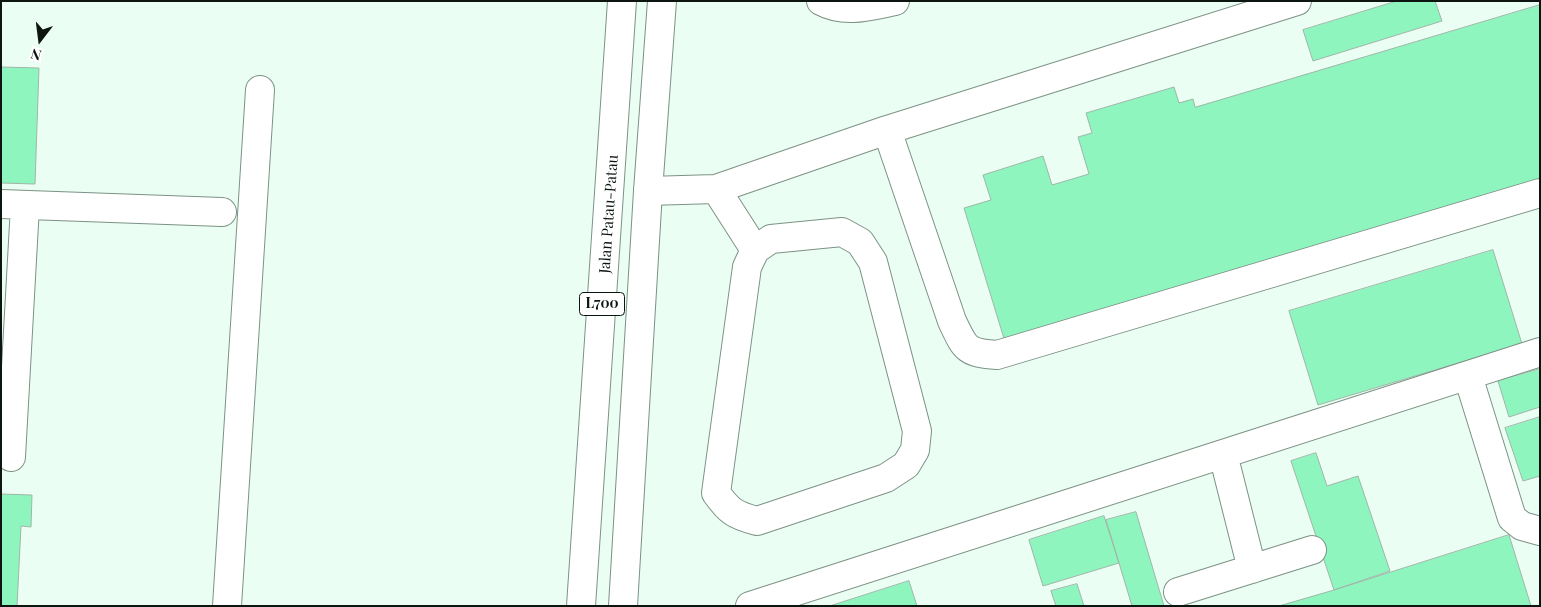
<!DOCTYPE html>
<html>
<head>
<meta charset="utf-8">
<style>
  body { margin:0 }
  #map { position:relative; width:1541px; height:607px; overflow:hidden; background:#ebfef3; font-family:"Playfair Display",serif }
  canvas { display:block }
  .frame { position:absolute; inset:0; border:2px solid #0c1510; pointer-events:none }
  .north { position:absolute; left:15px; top:15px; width:50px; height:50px; -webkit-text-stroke:4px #fff; paint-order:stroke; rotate:195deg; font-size:14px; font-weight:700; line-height:20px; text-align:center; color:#0c1510 }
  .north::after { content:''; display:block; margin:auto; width:18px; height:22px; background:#0c1510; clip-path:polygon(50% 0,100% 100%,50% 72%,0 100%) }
</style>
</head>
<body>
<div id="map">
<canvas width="1541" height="607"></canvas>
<div class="frame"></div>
<div class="north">N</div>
</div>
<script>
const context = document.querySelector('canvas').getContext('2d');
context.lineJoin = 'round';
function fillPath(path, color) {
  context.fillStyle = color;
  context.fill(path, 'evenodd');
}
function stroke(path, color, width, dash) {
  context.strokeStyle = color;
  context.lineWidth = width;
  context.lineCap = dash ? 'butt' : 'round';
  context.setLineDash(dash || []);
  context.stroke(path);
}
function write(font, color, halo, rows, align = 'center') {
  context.font = font + ' "Playfair Display",serif';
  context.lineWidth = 4;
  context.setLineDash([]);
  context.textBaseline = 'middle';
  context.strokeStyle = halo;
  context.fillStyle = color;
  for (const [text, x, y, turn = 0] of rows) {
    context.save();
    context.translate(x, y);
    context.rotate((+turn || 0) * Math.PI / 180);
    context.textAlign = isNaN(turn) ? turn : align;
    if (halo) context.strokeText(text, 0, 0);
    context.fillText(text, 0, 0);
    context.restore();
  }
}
const building = new Path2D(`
  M 1397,1 L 1435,1 L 1442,21 L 1313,61 L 1303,30 Z
  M 1540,5 L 1540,185 L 1006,345 L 964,208 L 991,200 L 983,175 L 1043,156 L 1052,185 L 1089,174 L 1078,137 L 1092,133 L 1086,113 L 1174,87 L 1179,103 L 1193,99 L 1195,107 Z
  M 1,67 L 39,68 L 35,184 L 1,183 Z
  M 1493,250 L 1522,344 L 1318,405 L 1289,311 Z
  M 1540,369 L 1540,407 L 1509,417 L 1498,381 Z
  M 1540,417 L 1540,476 L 1523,481 L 1505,428 Z
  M 1316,453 L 1327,486 L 1358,476 L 1390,571 L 1334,590 L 1291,461 Z
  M 1,494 L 32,495 L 31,527 L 21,526 L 17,606 L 1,606 Z
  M 1136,512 L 1164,606 L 1132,606 L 1106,520 Z
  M 1104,516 L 1119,563 L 1043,586 L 1029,540 Z
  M 1509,535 L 1531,606 L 1279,606 L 1334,590 Z
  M 909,581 L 917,606 L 830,606 Z
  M 1077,584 L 1084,606 L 1056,606 L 1051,591 Z`);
fillPath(building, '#8ff5bf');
stroke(building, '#9fb6a8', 1);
const minor = new Path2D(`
  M 821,1 C 845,14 870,6 895,1
  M 887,130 L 952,321 C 965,348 965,353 997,355 L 1540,193
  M 716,189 L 755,250
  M 648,191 L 716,189 L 887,130 L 1297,1
  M 1,204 L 222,212
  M 842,232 L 860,242 L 873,262 L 917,431 L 915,450 L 906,465 L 886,478 L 757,521 C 734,515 729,511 716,493 L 747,267 L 755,250 L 771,239 Z
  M 1468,376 L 1512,518 L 1522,526 L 1540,531
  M 1223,454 L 1252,569
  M 11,457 L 25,206
  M 1178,592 L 1312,550
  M 227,606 L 260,90
  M 750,606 L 1540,352`);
const major = new Path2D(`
  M 581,606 L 622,1
  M 623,606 L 648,191 L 662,1`);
stroke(minor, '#7c9285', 30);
stroke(major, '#7c9285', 30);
stroke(minor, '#fff', 28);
stroke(major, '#fff', 28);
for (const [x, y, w] of [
  [602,304,45]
]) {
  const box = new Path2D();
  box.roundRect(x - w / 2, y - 11.5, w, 23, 4);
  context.fillStyle = '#fff';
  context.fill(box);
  stroke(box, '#0c1510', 1);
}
write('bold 14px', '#0c1510', null, [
  ["L700",602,304]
]);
write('15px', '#0c1510', '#fff', [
  ["Jalan Patau-Patau",609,214,-86]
]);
</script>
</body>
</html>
